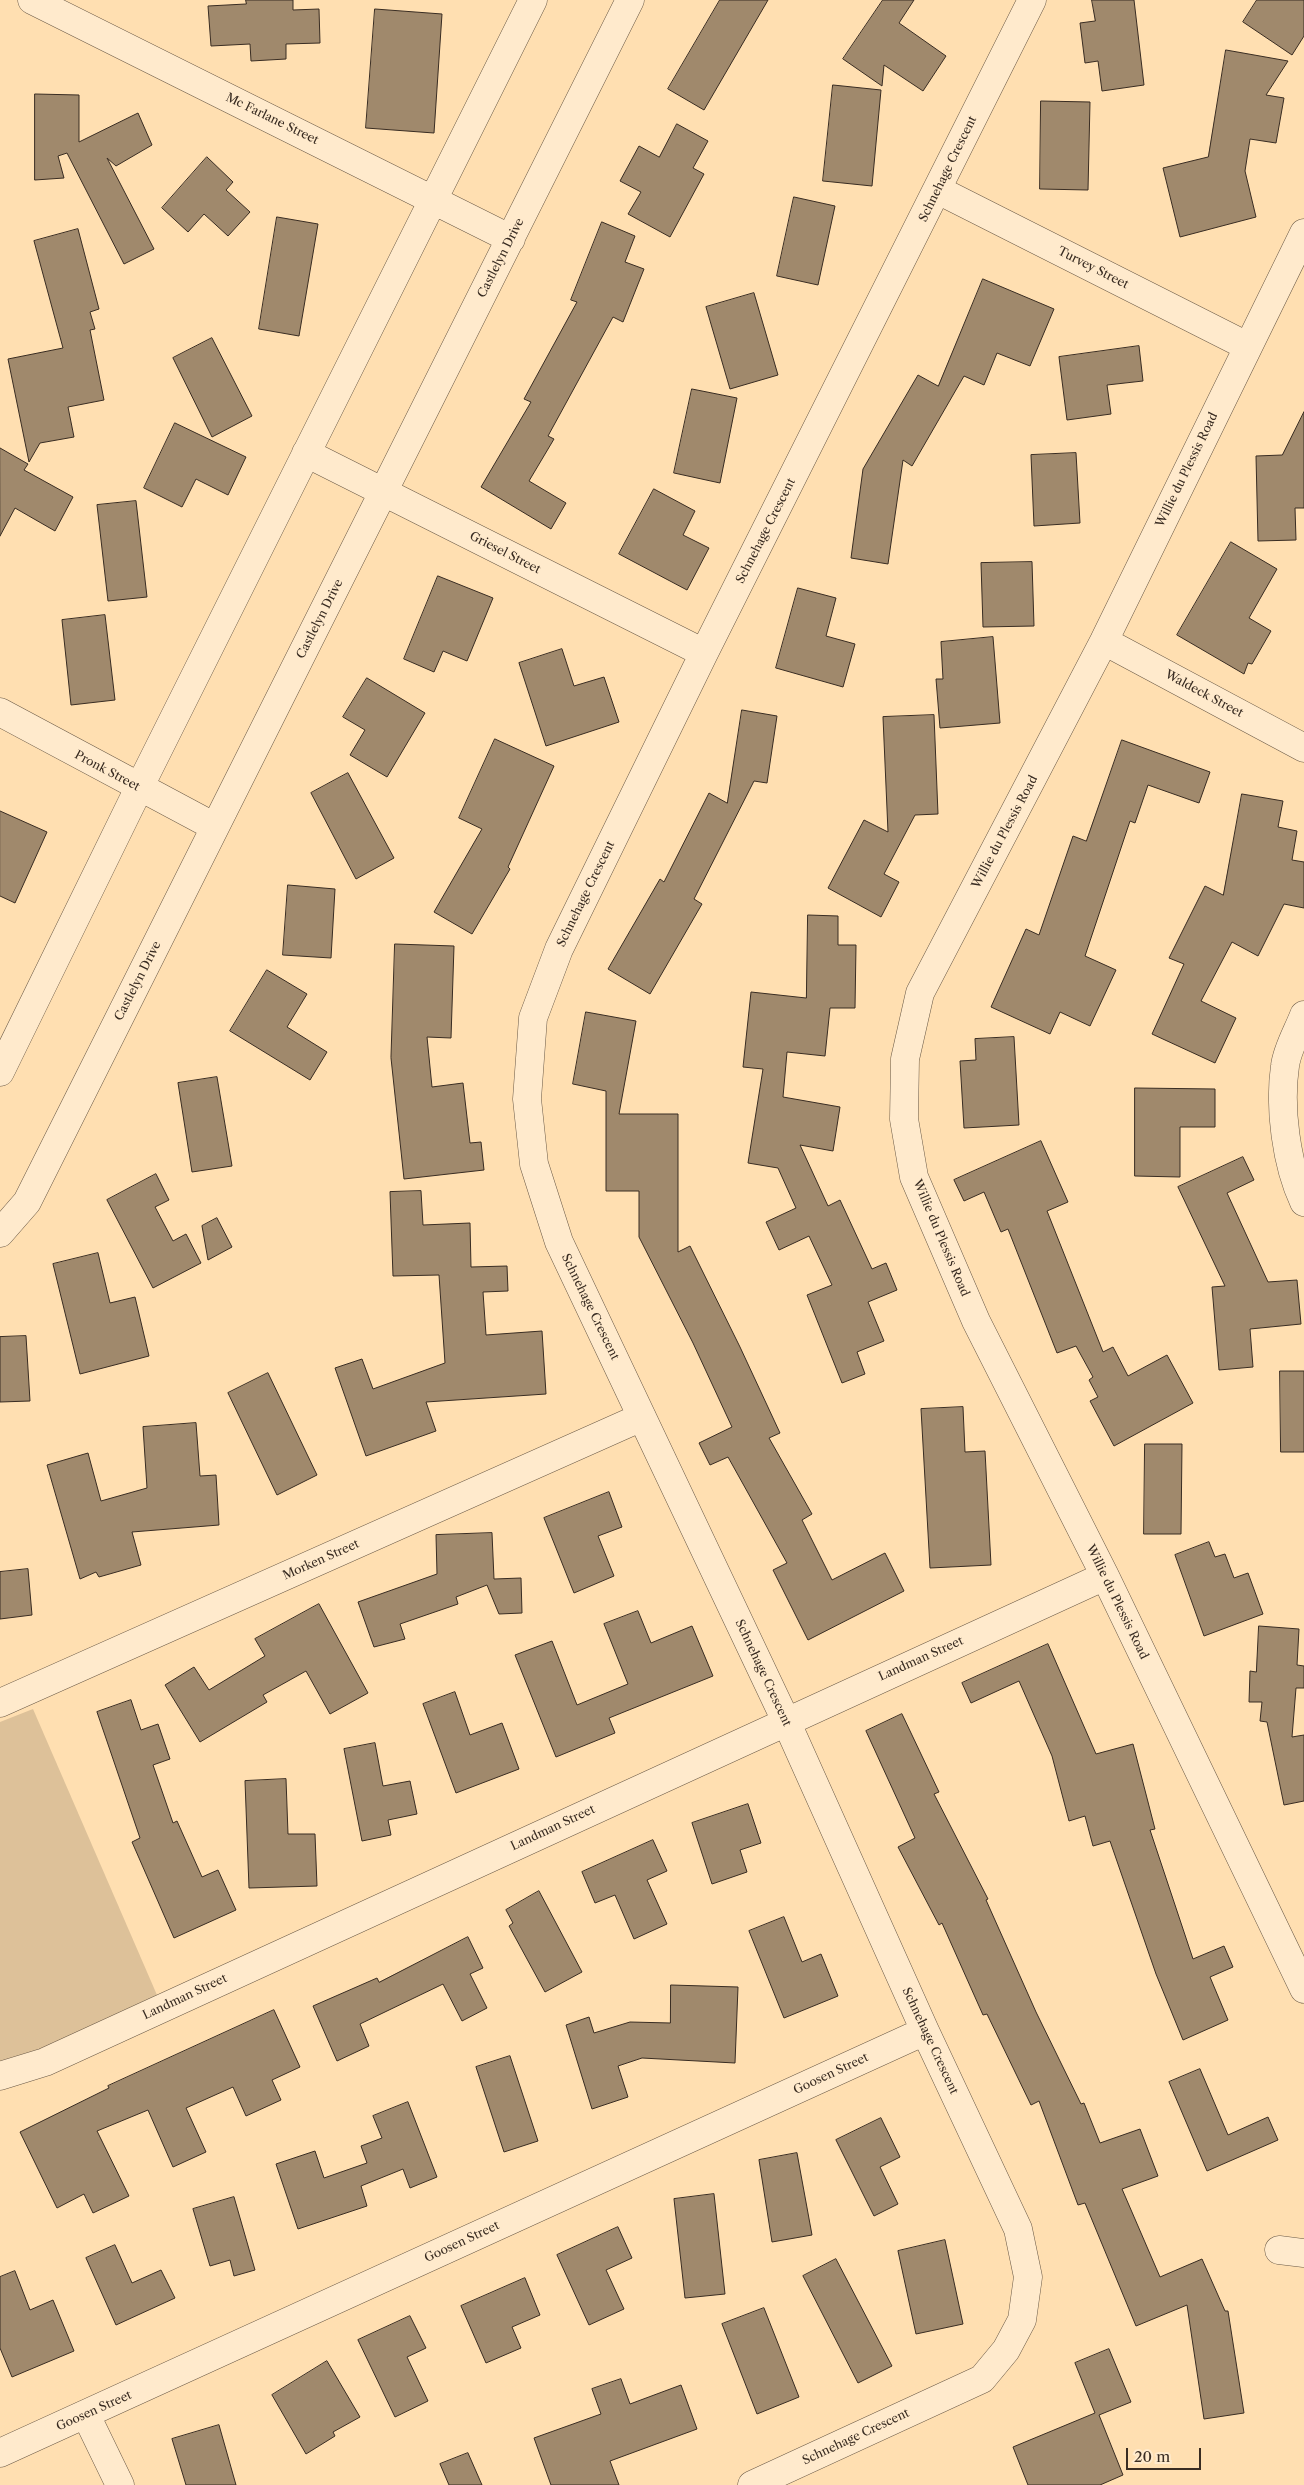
<!DOCTYPE html>
<html>
<head>
<meta charset="utf-8">
<style>
  body { margin:0 }
  #map { position:relative; width:1304px; height:2485px; overflow:hidden; background:#ffdfb1; font-family:"Libre Caslon Text",serif }
  canvas { display:block }
  .scale { position:absolute; left:1126px; top:2448px; width:75px; height:22px; box-sizing:border-box; border:2px solid #392c22; border-top:0; padding-left:6px; font-size:15px; line-height:18px; white-space:nowrap; color:#392c22; -webkit-text-stroke:4px #ffeacc; paint-order:stroke }
</style>
</head>
<body>
<div id="map">
<canvas width="1304" height="2485"></canvas>
<div class="scale">20 m</div>
</div>
<script>
const context = document.querySelector('canvas').getContext('2d');
context.lineJoin = 'round';
function fillPath(path, color) {
  context.fillStyle = color;
  context.fill(path, 'evenodd');
}
function stroke(path, color, width, dash) {
  context.strokeStyle = color;
  context.lineWidth = width;
  context.lineCap = dash ? 'butt' : 'round';
  context.setLineDash(dash || []);
  context.stroke(path);
}
function write(font, color, halo, rows, align = 'center') {
  context.font = font + ' "Libre Caslon Text",serif';
  context.lineWidth = 4.5;
  context.setLineDash([]);
  context.textBaseline = 'middle';
  context.strokeStyle = halo;
  context.fillStyle = color;
  for (const [text, x, y, turn = 0] of rows) {
    context.save();
    context.translate(x, y);
    context.rotate((+turn || 0) * Math.PI / 180);
    context.textAlign = isNaN(turn) ? turn : align;
    if (halo) context.strokeText(text, 0, 0);
    context.fillText(text, 0, 0);
    context.restore();
  }
}
fillPath(new Path2D(`
  M 33,1709 L 157,1995 L 38,2051 L 0,2063 L 0,1722 Z`), '#ddc199');
const building = new Path2D(`
  M 246,0 L 293,0 L 293,10 L 319,9 L 320,43 L 286,44 L 286,59 L 251,61 L 250,44 L 211,46 L 208,6 L 246,4 Z
  M 720,0 L 768,0 L 704,110 L 668,89 Z
  M 883,0 L 914,0 L 899,23 L 946,56 L 923,91 L 884,65 L 882,86 L 843,59 Z
  M 1092,0 L 1134,0 L 1144,85 L 1102,91 L 1098,61 L 1085,63 L 1080,23 L 1095,21 Z
  M 1257,0 L 1304,0 L 1304,36 L 1292,55 L 1243,22 Z
  M 375,9 L 442,14 L 434,133 L 366,128 Z
  M 1226,50 L 1288,61 L 1266,95 L 1284,98 L 1276,143 L 1250,139 L 1245,171 L 1256,217 L 1180,237 L 1163,168 L 1208,157 Z
  M 833,85 L 881,90 L 872,186 L 823,181 Z
  M 35,94 L 79,95 L 79,142 L 138,113 L 152,145 L 116,166 L 107,158 L 154,249 L 124,264 L 67,153 L 58,156 L 64,178 L 35,180 Z
  M 1041,101 L 1090,102 L 1088,190 L 1040,189 Z
  M 677,124 L 708,141 L 693,168 L 704,174 L 670,237 L 628,214 L 641,192 L 620,181 L 639,146 L 659,157 Z
  M 207,157 L 233,182 L 226,190 L 250,212 L 228,236 L 204,214 L 188,232 L 162,208 Z
  M 794,197 L 835,206 L 818,285 L 777,276 Z
  M 277,217 L 318,224 L 299,336 L 259,329 Z
  M 602,222 L 635,236 L 625,262 L 644,269 L 623,322 L 613,317 L 548,436 L 554,439 L 529,481 L 566,503 L 551,529 L 481,487 L 531,402 L 524,399 L 577,302 L 571,300 Z
  M 78,229 L 99,309 L 90,312 L 95,329 L 90,330 L 104,400 L 68,407 L 74,437 L 40,443 L 29,462 L 8,359 L 63,348 L 34,241 Z
  M 983,279 L 1054,309 L 1030,366 L 997,353 L 984,385 L 964,376 L 912,466 L 903,460 L 888,564 L 851,558 L 863,469 L 918,375 L 938,386 Z
  M 754,293 L 778,375 L 730,389 L 706,307 Z
  M 212,338 L 252,416 L 212,437 L 173,358 Z
  M 1139,346 L 1143,381 L 1107,385 L 1111,414 L 1067,420 L 1059,357 Z
  M 692,389 L 737,398 L 720,483 L 674,473 Z
  M 1304,412 L 1304,508 L 1295,508 L 1296,540 L 1258,541 L 1256,456 L 1282,455 Z
  M 175,423 L 246,457 L 228,495 L 196,479 L 182,507 L 144,488 Z
  M 0,448 L 28,464 L 24,470 L 73,497 L 55,531 L 15,508 L 0,536 Z
  M 1076,453 L 1080,523 L 1034,526 L 1031,455 Z
  M 654,489 L 695,511 L 683,535 L 709,548 L 687,590 L 619,554 Z
  M 136,501 L 147,597 L 108,601 L 97,505 Z
  M 1231,542 L 1277,569 L 1249,618 L 1271,631 L 1252,664 L 1248,663 L 1244,674 L 1177,635 Z
  M 1032,562 L 1034,626 L 983,627 L 981,563 Z
  M 438,576 L 493,598 L 467,661 L 443,651 L 434,672 L 404,659 Z
  M 798,588 L 836,598 L 826,636 L 855,644 L 843,687 L 776,668 Z
  M 105,615 L 115,700 L 71,705 L 62,620 Z
  M 993,637 L 1000,723 L 940,728 L 936,679 L 943,679 L 941,642 Z
  M 562,649 L 574,686 L 604,677 L 619,722 L 546,746 L 519,663 Z
  M 367,678 L 425,713 L 387,777 L 350,755 L 365,730 L 343,717 Z
  M 742,710 L 777,716 L 767,783 L 754,781 L 694,899 L 702,904 L 650,994 L 608,969 L 660,879 L 664,882 L 709,793 L 727,803 Z
  M 934,715 L 938,814 L 915,815 L 884,874 L 899,882 L 881,917 L 828,888 L 864,820 L 888,832 L 883,717 Z
  M 495,739 L 554,766 L 508,867 L 510,869 L 472,934 L 434,912 L 482,829 L 459,818 Z
  M 1122,740 L 1210,772 L 1199,803 L 1148,785 L 1135,823 L 1130,821 L 1085,956 L 1116,970 L 1090,1026 L 1060,1012 L 1050,1034 L 991,1007 L 1026,929 L 1039,935 L 1073,836 L 1086,841 Z
  M 348,773 L 394,858 L 356,879 L 311,793 Z
  M 1242,794 L 1283,801 L 1278,827 L 1297,831 L 1292,860 L 1304,862 L 1304,908 L 1284,904 L 1258,956 L 1232,942 L 1201,1001 L 1236,1018 L 1215,1063 L 1152,1034 L 1184,964 L 1169,958 L 1205,886 L 1223,895 Z
  M 0,811 L 47,832 L 15,903 L 0,896 Z
  M 288,885 L 335,889 L 331,958 L 283,955 Z
  M 808,915 L 838,916 L 838,945 L 856,945 L 855,1008 L 830,1008 L 825,1056 L 787,1052 L 783,1097 L 840,1107 L 833,1151 L 800,1145 L 828,1206 L 840,1200 L 872,1269 L 886,1263 L 897,1290 L 868,1302 L 884,1341 L 857,1352 L 865,1374 L 842,1383 L 807,1295 L 832,1285 L 809,1236 L 779,1250 L 766,1222 L 796,1208 L 778,1168 L 748,1163 L 763,1069 L 743,1067 L 751,992 L 806,998 Z
  M 395,944 L 454,946 L 451,1038 L 427,1037 L 432,1087 L 463,1083 L 470,1143 L 481,1142 L 484,1170 L 404,1179 L 391,1058 Z
  M 267,970 L 307,994 L 287,1027 L 327,1052 L 310,1080 L 230,1031 Z
  M 586,1012 L 636,1021 L 619,1114 L 678,1114 L 678,1252 L 690,1246 L 740,1347 L 780,1433 L 769,1438 L 812,1514 L 802,1520 L 832,1580 L 885,1553 L 904,1591 L 808,1640 L 773,1570 L 787,1563 L 728,1457 L 710,1465 L 699,1443 L 732,1427 L 693,1343 L 639,1237 L 639,1191 L 606,1191 L 606,1091 L 573,1084 Z
  M 1014,1037 L 1019,1125 L 964,1128 L 960,1061 L 976,1060 L 975,1039 Z
  M 217,1077 L 232,1166 L 192,1172 L 178,1083 Z
  M 1135,1088 L 1215,1089 L 1215,1127 L 1180,1127 L 1180,1177 L 1135,1176 Z
  M 1041,1141 L 1068,1202 L 1047,1211 L 1103,1352 L 1113,1347 L 1128,1376 L 1167,1355 L 1193,1403 L 1114,1446 L 1090,1401 L 1098,1397 L 1089,1380 L 1093,1377 L 1076,1346 L 1057,1353 L 1008,1229 L 1001,1232 L 984,1192 L 964,1201 L 954,1180 Z
  M 1243,1157 L 1254,1180 L 1227,1193 L 1268,1282 L 1297,1280 L 1301,1324 L 1250,1329 L 1253,1367 L 1219,1370 L 1212,1287 L 1225,1286 L 1178,1187 Z
  M 156,1174 L 169,1200 L 155,1207 L 173,1241 L 186,1234 L 201,1263 L 153,1288 L 107,1200 Z
  M 421,1191 L 423,1225 L 470,1223 L 471,1267 L 507,1266 L 508,1291 L 483,1292 L 486,1335 L 542,1331 L 546,1394 L 426,1402 L 436,1431 L 366,1456 L 335,1368 L 362,1359 L 373,1389 L 445,1363 L 439,1275 L 393,1276 L 390,1192 Z
  M 217,1218 L 232,1247 L 208,1260 L 202,1226 Z
  M 98,1253 L 110,1303 L 135,1297 L 149,1356 L 80,1374 L 53,1264 Z
  M 26,1336 L 30,1401 L 0,1402 L 0,1337 Z
  M 1280,1371 L 1304,1371 L 1304,1452 L 1281,1452 Z
  M 268,1373 L 317,1475 L 277,1495 L 228,1393 Z
  M 963,1407 L 965,1452 L 985,1451 L 991,1565 L 930,1568 L 921,1409 Z
  M 196,1423 L 200,1476 L 216,1475 L 219,1525 L 132,1532 L 141,1565 L 99,1577 L 96,1572 L 80,1579 L 47,1465 L 88,1453 L 101,1501 L 147,1488 L 143,1427 Z
  M 1145,1444 L 1182,1444 L 1181,1534 L 1144,1534 Z
  M 609,1492 L 622,1527 L 598,1536 L 614,1576 L 574,1593 L 544,1518 Z
  M 492,1533 L 494,1579 L 521,1578 L 522,1613 L 499,1614 L 487,1585 L 456,1597 L 458,1604 L 400,1624 L 405,1639 L 374,1647 L 358,1602 L 437,1574 L 436,1535 Z
  M 1209,1542 L 1215,1557 L 1225,1554 L 1234,1578 L 1248,1573 L 1263,1614 L 1204,1636 L 1175,1555 Z
  M 28,1569 L 32,1615 L 0,1619 L 0,1572 Z
  M 319,1604 L 368,1693 L 330,1714 L 306,1671 L 263,1695 L 267,1702 L 200,1742 L 165,1685 L 194,1667 L 209,1690 L 265,1656 L 255,1639 Z
  M 638,1611 L 651,1643 L 692,1626 L 713,1676 L 609,1718 L 615,1733 L 556,1757 L 515,1655 L 552,1641 L 577,1705 L 628,1684 L 604,1624 Z
  M 1259,1626 L 1299,1629 L 1297,1665 L 1304,1666 L 1304,1688 L 1296,1688 L 1292,1737 L 1304,1735 L 1304,1801 L 1284,1805 L 1267,1722 L 1260,1721 L 1262,1702 L 1249,1702 L 1250,1671 L 1256,1672 Z
  M 1048,1644 L 1096,1754 L 1133,1744 L 1155,1829 L 1150,1830 L 1193,1959 L 1224,1946 L 1233,1967 L 1210,1977 L 1228,2020 L 1183,2040 L 1156,1974 L 1110,1841 L 1093,1846 L 1085,1816 L 1069,1821 L 1052,1756 L 1019,1681 L 971,1703 L 962,1683 Z
  M 455,1692 L 470,1735 L 502,1723 L 519,1769 L 456,1793 L 423,1704 Z
  M 131,1700 L 141,1730 L 158,1724 L 170,1759 L 153,1765 L 173,1823 L 177,1821 L 202,1877 L 218,1870 L 236,1910 L 174,1938 L 132,1842 L 140,1838 L 97,1712 Z
  M 902,1714 L 939,1792 L 934,1794 L 988,1899 L 986,1900 L 1036,2012 L 1081,2104 L 1084,2103 L 1100,2143 L 1140,2129 L 1158,2176 L 1122,2189 L 1160,2277 L 1202,2259 L 1225,2311 L 1228,2311 L 1244,2413 L 1204,2419 L 1187,2305 L 1136,2326 L 1085,2203 L 1078,2205 L 1039,2101 L 1031,2105 L 987,2014 L 983,2015 L 942,1923 L 939,1925 L 898,1847 L 915,1838 L 866,1731 Z
  M 375,1743 L 383,1786 L 410,1781 L 417,1814 L 388,1820 L 391,1835 L 362,1841 L 344,1749 Z
  M 286,1779 L 288,1834 L 315,1834 L 317,1886 L 249,1888 L 245,1781 Z
  M 748,1804 L 761,1843 L 740,1850 L 747,1872 L 712,1884 L 692,1823 Z
  M 653,1840 L 667,1871 L 647,1880 L 667,1924 L 634,1939 L 615,1895 L 595,1903 L 582,1872 Z
  M 539,1891 L 582,1972 L 545,1992 L 509,1926 L 513,1923 L 506,1910 Z
  M 784,1917 L 802,1962 L 821,1954 L 838,1996 L 784,2018 L 749,1931 Z
  M 468,1937 L 483,1968 L 470,1974 L 487,2008 L 462,2021 L 443,1984 L 360,2024 L 369,2046 L 337,2061 L 313,2006 L 377,1978 L 379,1982 Z
  M 671,1985 L 738,1987 L 735,2063 L 642,2058 L 618,2066 L 628,2097 L 592,2109 L 566,2025 L 589,2017 L 594,2033 L 630,2022 L 670,2023 Z
  M 274,2010 L 300,2067 L 272,2080 L 281,2100 L 246,2116 L 233,2087 L 186,2108 L 206,2152 L 173,2167 L 148,2110 L 97,2131 L 129,2196 L 93,2213 L 84,2194 L 57,2208 L 20,2132 L 109,2088 L 108,2086 Z
  M 510,2056 L 538,2141 L 504,2152 L 476,2067 Z
  M 1200,2069 L 1228,2135 L 1268,2117 L 1278,2140 L 1207,2171 L 1169,2082 Z
  M 408,2102 L 437,2177 L 410,2188 L 403,2169 L 361,2186 L 367,2206 L 298,2229 L 276,2164 L 315,2151 L 324,2178 L 367,2163 L 361,2146 L 382,2138 L 373,2116 Z
  M 881,2118 L 900,2157 L 880,2167 L 898,2204 L 874,2216 L 836,2140 Z
  M 797,2153 L 812,2235 L 772,2242 L 759,2160 Z
  M 714,2194 L 725,2294 L 685,2298 L 674,2199 Z
  M 234,2197 L 255,2270 L 234,2276 L 230,2260 L 210,2266 L 193,2209 Z
  M 618,2227 L 632,2258 L 606,2270 L 624,2309 L 589,2325 L 557,2255 Z
  M 945,2240 L 963,2324 L 916,2334 L 898,2251 Z
  M 115,2245 L 132,2283 L 161,2270 L 175,2298 L 116,2325 L 86,2258 Z
  M 836,2259 L 892,2366 L 858,2383 L 803,2276 Z
  M 15,2271 L 30,2310 L 53,2300 L 74,2351 L 12,2377 L 0,2348 L 0,2277 Z
  M 525,2278 L 540,2315 L 512,2327 L 521,2348 L 486,2363 L 461,2306 Z
  M 764,2308 L 799,2397 L 757,2414 L 722,2324 Z
  M 410,2316 L 426,2348 L 407,2357 L 428,2401 L 395,2417 L 358,2340 Z
  M 1109,2349 L 1131,2402 L 1099,2415 L 1123,2475 L 1100,2485 L 1028,2485 L 1013,2447 L 1095,2413 L 1075,2363 Z
  M 327,2361 L 360,2417 L 333,2432 L 335,2436 L 306,2454 L 272,2395 Z
  M 621,2379 L 630,2404 L 681,2385 L 697,2429 L 610,2461 L 619,2485 L 551,2485 L 534,2438 L 601,2414 L 592,2389 Z
  M 219,2425 L 236,2485 L 186,2485 L 172,2439 Z
  M 468,2453 L 482,2485 L 449,2485 L 440,2464 Z`);
fillPath(building, '#a0896c');
stroke(building, '#392c22', 1);
const minor = new Path2D(`
  M 32,0 L 511,239
  M 938,190 L 1247,346
  M 1304,233 L 1104,641 L 920,993 L 905,1059 L 904,1119 L 914,1177 L 976,1321 L 1105,1576 L 1304,1989
  M 306,453 L 704,653
  M 1104,641 L 1304,748
  M 0,712 L 215,827
  M 1304,1015 C 1298,1031 1287,1049 1285,1066 C 1279,1107 1286,1164 1304,1202
  M 0,1072 L 139,788 L 533,0
  M 0,1233 L 27,1202 L 630,0
  M 0,1703 L 642,1417
  M 0,2076 L 45,2062 L 1105,1576
  M 1279,2250 L 1304,2253
  M 86,2415 L 120,2485
  M 0,2453 L 925,2031
  M 752,2485 L 982,2379 L 1006,2350 L 1022,2320 L 1028,2277 L 1018,2229 L 925,2031 L 786,1721 L 559,1242 L 534,1164 L 527,1099 L 533,1018 L 559,949 L 704,653 L 1032,0`);
stroke(minor, '#6a5946', 29);
stroke(minor, '#ffeacc', 28);
write('12px', '#392c22', '#ffeacc', [
  ["Mc Farlane Street",272,119,26],
  ["Schnehage Crescent",948,169,-64],
  ["Castlelyn Drive",501,258,-63],
  ["Turvey Street",1093,268,27],
  ["Willie du Plessis Road",1187,470,-64],
  ["Schnehage Crescent",766,531,-63],
  ["Griesel Street",505,553,27],
  ["Castlelyn Drive",320,619,-63],
  ["Waldeck Street",1204,694,28],
  ["Pronk Street",107,771,28],
  ["Willie du Plessis Road",1005,832,-62],
  ["Schnehage Crescent",586,894,-64],
  ["Castlelyn Drive",138,981,-63],
  ["Willie du Plessis Road",941,1238,67],
  ["Schnehage Crescent",590,1307,64],
  ["Morken Street",321,1560,-24],
  ["Willie du Plessis Road",1117,1602,64],
  ["Landman Street",921,1659,-24],
  ["Schnehage Crescent",763,1673,65],
  ["Landman Street",553,1828,-25],
  ["Landman Street",185,1997,-25],
  ["Schnehage Crescent",930,2041,65],
  ["Goosen Street",831,2074,-25],
  ["Goosen Street",462,2242,-25],
  ["Goosen Street",94,2411,-24],
  ["Schnehage Crescent",856,2437,-25]
]);
</script>
</body>
</html>
